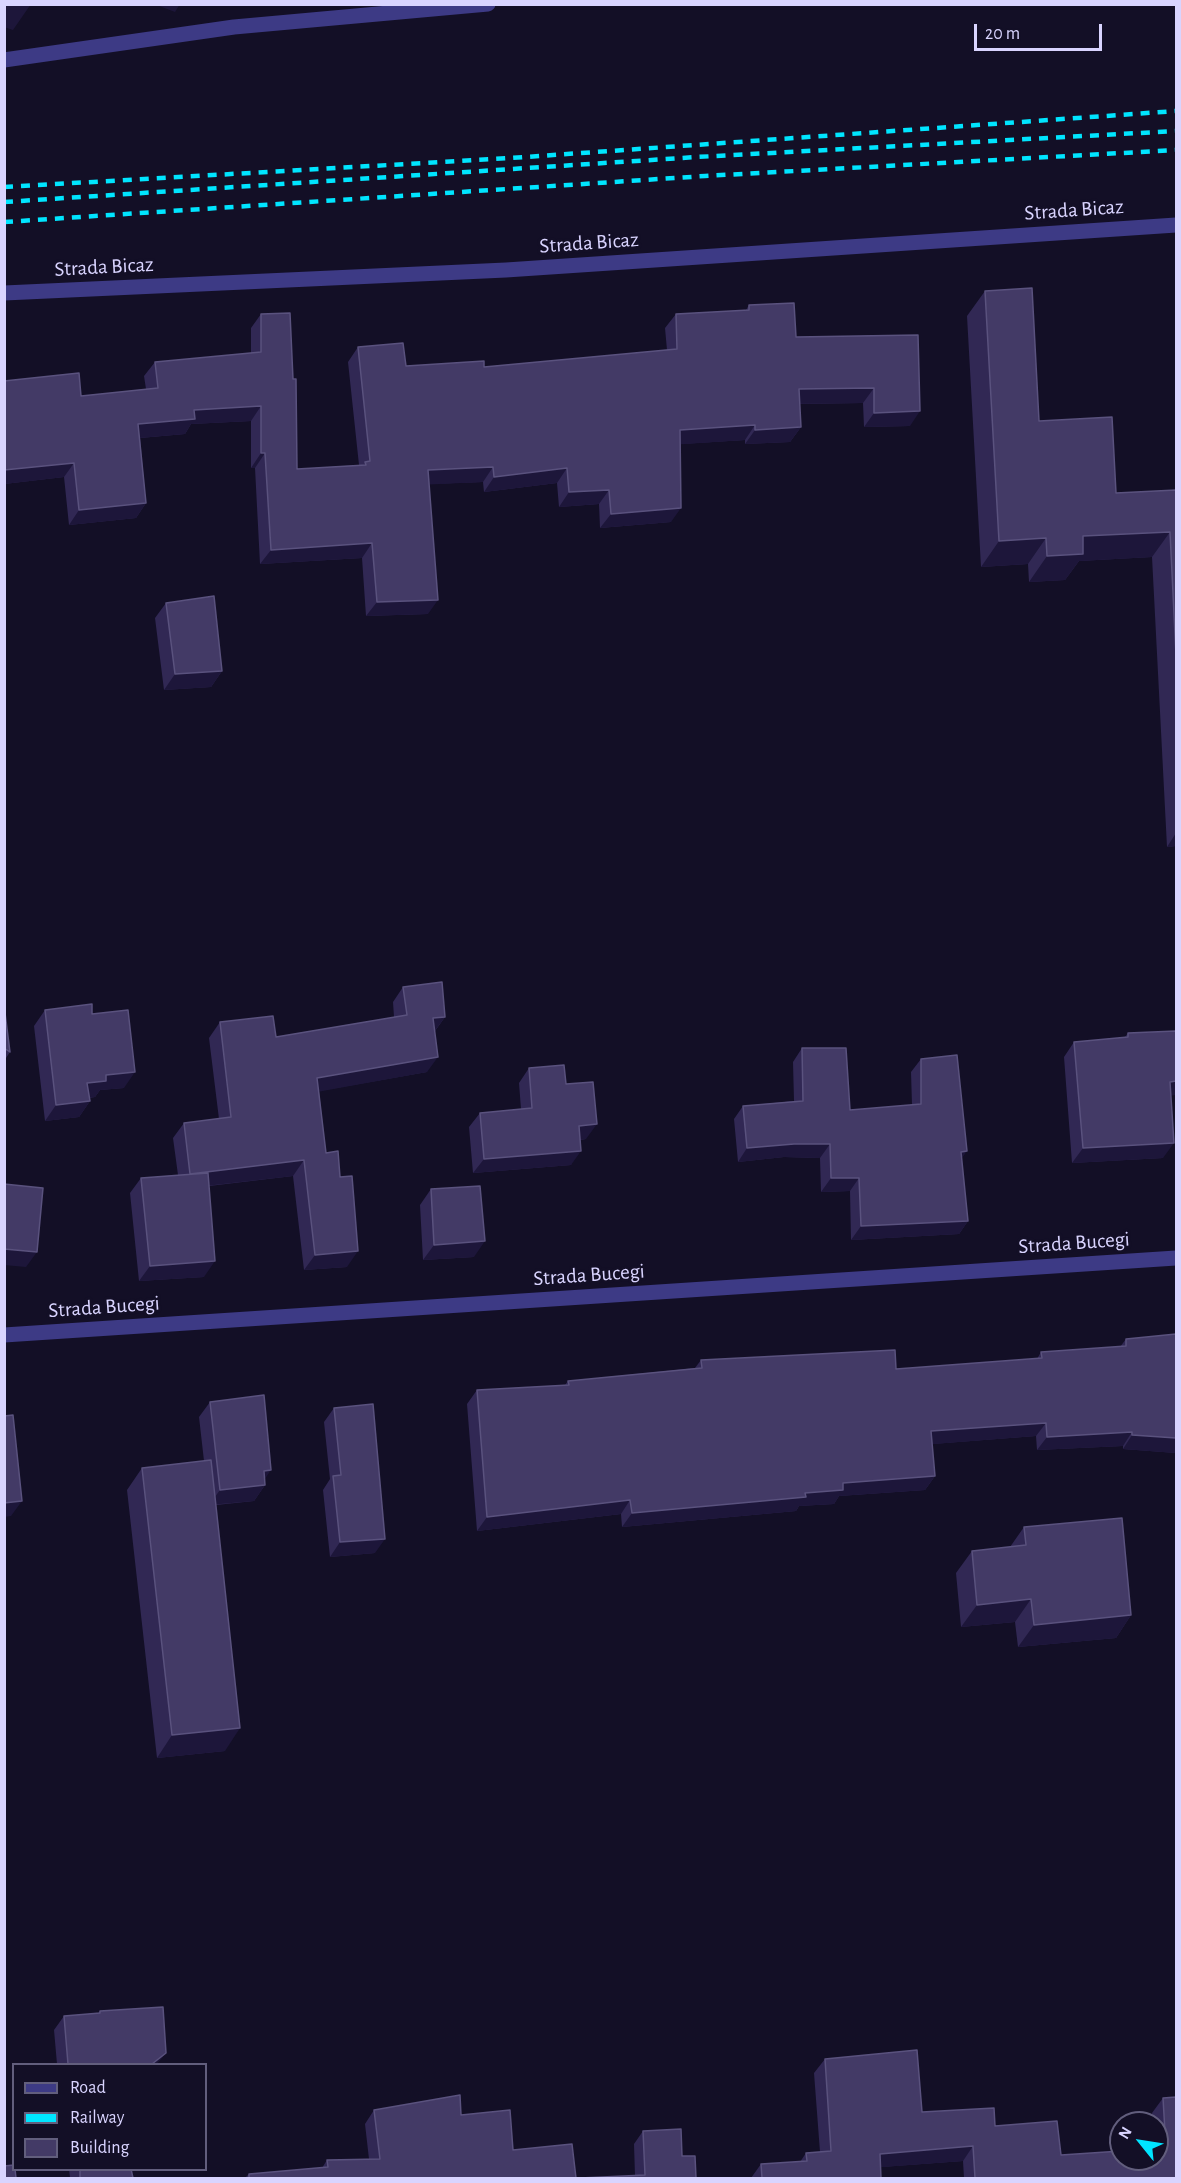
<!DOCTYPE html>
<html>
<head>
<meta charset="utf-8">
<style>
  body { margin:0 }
  #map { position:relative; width:1181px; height:2183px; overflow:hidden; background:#130f26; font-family:"Alegreya Sans",sans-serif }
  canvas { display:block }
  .frame { position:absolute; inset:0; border:6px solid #d9d4ff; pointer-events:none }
  .legend { position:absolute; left:12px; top:2063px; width:195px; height:108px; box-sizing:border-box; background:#130f26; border:2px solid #625e7d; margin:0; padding:8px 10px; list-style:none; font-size:18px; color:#d9d4ff }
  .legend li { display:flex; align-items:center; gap:12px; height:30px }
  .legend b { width:30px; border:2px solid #625e7d }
  .north { position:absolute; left:1109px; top:2111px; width:60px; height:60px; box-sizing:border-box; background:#130f26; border:2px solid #625e7d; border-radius:50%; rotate:300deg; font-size:16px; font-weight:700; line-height:24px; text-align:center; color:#d9d4ff }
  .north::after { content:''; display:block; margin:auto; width:21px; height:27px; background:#00e5ff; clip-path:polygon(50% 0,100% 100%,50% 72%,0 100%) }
  .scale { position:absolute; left:974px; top:24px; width:128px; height:27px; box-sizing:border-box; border:3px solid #d9d4ff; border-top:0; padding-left:8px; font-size:18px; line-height:21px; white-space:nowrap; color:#d9d4ff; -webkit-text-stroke:4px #130f26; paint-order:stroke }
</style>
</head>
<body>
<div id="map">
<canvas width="1181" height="2183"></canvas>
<div class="frame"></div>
<ul class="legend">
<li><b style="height:8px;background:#3d3a85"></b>Road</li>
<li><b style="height:8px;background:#00e5ff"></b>Railway</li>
<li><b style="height:16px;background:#433a66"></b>Building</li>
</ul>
<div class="north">N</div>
<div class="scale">20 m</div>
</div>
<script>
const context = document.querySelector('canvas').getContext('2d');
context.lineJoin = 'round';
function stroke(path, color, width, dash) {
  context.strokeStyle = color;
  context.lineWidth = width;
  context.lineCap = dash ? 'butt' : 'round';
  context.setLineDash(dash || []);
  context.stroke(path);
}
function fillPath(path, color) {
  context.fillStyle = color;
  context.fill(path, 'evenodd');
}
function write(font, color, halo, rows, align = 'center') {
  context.font = font + ' "Alegreya Sans",sans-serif';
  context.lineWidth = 6;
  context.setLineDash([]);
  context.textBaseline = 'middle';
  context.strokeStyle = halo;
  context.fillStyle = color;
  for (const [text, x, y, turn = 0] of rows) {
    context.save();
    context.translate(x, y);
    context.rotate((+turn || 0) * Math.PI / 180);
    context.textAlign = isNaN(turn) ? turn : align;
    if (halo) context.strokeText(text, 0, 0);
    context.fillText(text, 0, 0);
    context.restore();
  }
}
stroke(new Path2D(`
  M 4,60 L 234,27 L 488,4
  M 4,293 L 506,270 L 1176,225
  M 4,1335 L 1176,1258`), '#3d3a85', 15);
stroke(new Path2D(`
  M 4,187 L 511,158 L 1176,111
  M 4,202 L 697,157 L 1176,131
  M 4,222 L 705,176 L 1176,150`), '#00e5ff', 4.5, [9, 8]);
fillPath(new Path2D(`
  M 985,291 L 1039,421 L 1116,493 L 1176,490 L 1176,846 L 1167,847 L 1152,557 L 1079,561 L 1065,580 L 1029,582 L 1028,564 L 981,567 L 967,316 Z
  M 749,305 L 796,337 L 918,335 L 910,426 L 864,427 L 863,403 L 799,404 L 801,427 L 790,442 L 745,444 L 745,440 L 681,444 L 671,522 L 600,528 L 599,504 L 559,507 L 557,483 L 484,492 L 483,482 L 429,484 L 428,614 L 366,616 L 362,558 L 260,564 L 255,468 L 251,468 L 251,421 L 191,424 L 185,434 L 140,438 L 146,503 L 136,518 L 69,525 L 64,477 L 4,484 L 4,381 L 81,396 L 146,389 L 144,376 L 155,362 L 251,353 L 251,328 L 261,314 L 293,379 L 297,469 L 359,465 L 348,362 L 358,347 L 406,366 L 484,367 L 667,350 L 665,328 L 676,314 L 746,310 Z
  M 166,603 L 222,671 L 211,687 L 164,690 L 155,618 Z
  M 403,987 L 445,1017 L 435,1031 L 427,1072 L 319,1091 L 326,1153 L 347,1267 L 304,1270 L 293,1176 L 209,1186 L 204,1277 L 139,1281 L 130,1193 L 141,1178 L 178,1175 L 173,1138 L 184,1123 L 219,1119 L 209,1038 L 220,1022 L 276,1037 L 394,1017 L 393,1002 Z
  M 4,1005 L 10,1052 L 4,1061 Z
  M 45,1010 L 92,1014 L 124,1088 L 100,1090 L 95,1097 L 89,1098 L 90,1101 L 79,1117 L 45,1121 L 34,1026 Z
  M 1128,1033 L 1171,1096 L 1163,1158 L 1072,1163 L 1064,1057 L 1074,1042 L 1125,1037 Z
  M 802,1048 L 850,1110 L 912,1105 L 911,1072 L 921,1059 L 961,1159 L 968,1221 L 959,1234 L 851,1240 L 850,1191 L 821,1192 L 820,1158 L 784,1157 L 738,1162 L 734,1119 L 743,1106 L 794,1101 L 793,1062 Z
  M 529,1068 L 586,1139 L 580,1140 L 571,1165 L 473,1173 L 469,1127 L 480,1113 L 521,1109 L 519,1083 Z
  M 431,1189 L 474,1257 L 423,1260 L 420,1205 Z
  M 1126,1339 L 1176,1453 L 1123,1449 L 1123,1446 L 1037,1450 L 1036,1436 L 932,1444 L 935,1476 L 925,1490 L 839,1496 L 834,1504 L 799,1506 L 796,1511 L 622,1527 L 621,1514 L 477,1531 L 467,1404 L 477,1390 L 565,1385 L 568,1381 L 695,1368 L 701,1360 L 896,1369 L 1037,1359 L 1041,1352 L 1120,1347 Z
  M 210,1402 L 265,1479 L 265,1485 L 254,1501 L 216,1505 L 225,1751 L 157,1758 L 127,1490 L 142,1468 L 204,1461 L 199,1417 Z
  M 334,1408 L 375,1553 L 330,1557 L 323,1490 L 330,1479 L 324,1422 Z
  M 1024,1527 L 1131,1615 L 1116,1638 L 1018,1647 L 1015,1622 L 961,1627 L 956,1573 L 972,1551 L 1010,1547 Z
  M 100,2011 L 157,2064 L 57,2064 L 54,2030 L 64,2016 L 98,2013 Z
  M 825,2059 L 922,2112 L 995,2126 L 1061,2155 L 1157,2159 L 1157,2123 L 1153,2123 L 1152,2113 L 1163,2098 L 1176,2178 L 964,2178 L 963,2161 L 881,2167 L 881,2178 L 751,2178 L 761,2164 L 800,2162 L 806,2153 L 820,2152 L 814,2073 Z
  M 374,2110 L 461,2115 L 513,2150 L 576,2178 L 245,2178 L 249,2174 L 322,2168 L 327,2160 L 369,2159 L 365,2124 Z
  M 643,2131 L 682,2156 L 696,2178 L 635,2176 L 634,2144 Z
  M 69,2169 L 131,2169 L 133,2178 L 70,2178 Z`), '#312854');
fillPath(new Path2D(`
  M 4,4 L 31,4 L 13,30 L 4,27 Z
  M 154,4 L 180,4 L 175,12 Z
  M 874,388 L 863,403 L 788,404 L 799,389 Z
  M 261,406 L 251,421 L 191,424 L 185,434 L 128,439 L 138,424 L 194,410 Z
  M 920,411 L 910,426 L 864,427 L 874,413 Z
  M 755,425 L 745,440 L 670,445 L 680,430 Z
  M 801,427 L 790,442 L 745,444 L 755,430 Z
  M 261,453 L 265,453 L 255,468 L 251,468 Z
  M 74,463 L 64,477 L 4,484 L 4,470 Z
  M 493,467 L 483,482 L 418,485 L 428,470 Z
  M 567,468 L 557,483 L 484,492 L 494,477 Z
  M 609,490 L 599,504 L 559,507 L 569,492 Z
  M 146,503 L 136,518 L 69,525 L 79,510 Z
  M 681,508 L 671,522 L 600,528 L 611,514 Z
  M 1170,532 L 1152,557 L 1079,561 L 1065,580 L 1029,582 L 1047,556 L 1083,536 Z
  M 1046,538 L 1028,564 L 981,567 L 999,541 Z
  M 372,543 L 362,558 L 260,564 L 271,550 Z
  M 438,600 L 428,614 L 366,616 L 377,602 Z
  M 222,671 L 211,687 L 164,690 L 175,674 Z
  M 1176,833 L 1176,846 L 1167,847 Z
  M 445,1017 L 434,1032 L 433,1018 Z
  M 438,1057 L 427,1072 L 306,1094 L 317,1078 Z
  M 135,1072 L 124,1088 L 100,1090 L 95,1097 L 76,1099 L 87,1083 L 106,1075 Z
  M 1176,1081 L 1176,1095 L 1160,1097 L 1170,1082 Z
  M 90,1101 L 79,1117 L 45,1121 L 56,1105 Z
  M 597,1124 L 586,1139 L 569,1141 L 579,1126 Z
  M 1174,1143 L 1163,1158 L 1072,1163 L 1083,1148 Z
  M 794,1144 L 830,1144 L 820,1158 L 784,1157 L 738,1162 L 747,1148 Z
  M 581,1151 L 571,1165 L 473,1173 L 484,1159 Z
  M 967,1151 L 957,1165 L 961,1152 Z
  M 304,1160 L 293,1176 L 179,1189 L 190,1174 Z
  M 831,1178 L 859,1178 L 850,1191 L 821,1192 Z
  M 968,1221 L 959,1234 L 851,1240 L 861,1226 Z
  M 485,1241 L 474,1257 L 423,1260 L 434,1245 Z
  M 4,1249 L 37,1252 L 26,1267 L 4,1265 Z
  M 358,1251 L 347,1267 L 304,1270 L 315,1255 Z
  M 215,1261 L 204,1277 L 139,1281 L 150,1266 Z
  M 1046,1423 L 1036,1436 L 921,1445 L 931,1431 Z
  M 1132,1432 L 1123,1446 L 1037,1450 L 1047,1437 Z
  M 1132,1435 L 1176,1438 L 1176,1453 L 1123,1449 Z
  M 271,1470 L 260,1486 L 265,1485 L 254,1501 L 209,1505 L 220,1490 L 264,1471 Z
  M 935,1476 L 925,1490 L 839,1496 L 834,1504 L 799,1506 L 796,1511 L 622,1527 L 632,1513 L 843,1483 Z
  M 630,1500 L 621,1514 L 477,1531 L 487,1517 Z
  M 22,1501 L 11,1516 L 4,1517 L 4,1503 Z
  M 385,1539 L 375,1553 L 330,1557 L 340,1542 Z
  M 1031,1599 L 1015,1622 L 961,1627 L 977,1605 Z
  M 1131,1615 L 1116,1638 L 1018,1647 L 1034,1625 Z
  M 240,1728 L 225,1751 L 157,1758 L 172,1735 Z
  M 166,2053 L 157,2064 L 152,2064 Z
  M 973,2146 L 963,2161 L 870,2168 L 880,2154 Z`), '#1d163a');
const building = new Path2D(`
  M 1032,288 L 1039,421 L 1112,417 L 1116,493 L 1176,490 L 1176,655 L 1170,532 L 1083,536 L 1083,554 L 1047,556 L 1046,538 L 999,541 L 985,291 Z
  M 794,303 L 796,337 L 918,335 L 920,411 L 874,413 L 874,388 L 799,389 L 801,427 L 755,430 L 755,425 L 680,430 L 681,508 L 611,514 L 609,490 L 569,492 L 567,468 L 494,477 L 493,467 L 428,470 L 438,600 L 377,602 L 372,543 L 271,550 L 265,453 L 261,453 L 261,406 L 194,410 L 195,419 L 138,424 L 146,503 L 79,510 L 74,463 L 4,470 L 4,381 L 79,373 L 81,396 L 158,388 L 155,362 L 261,352 L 261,314 L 290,313 L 293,379 L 296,379 L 297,469 L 366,465 L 365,462 L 370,461 L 358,347 L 403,343 L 406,366 L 484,361 L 484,367 L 677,349 L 676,314 L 749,310 L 749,305 Z
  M 214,596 L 222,671 L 175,674 L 166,603 Z
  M 442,982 L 445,1017 L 433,1018 L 438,1057 L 317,1078 L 326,1153 L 338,1151 L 340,1177 L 352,1176 L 358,1251 L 315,1255 L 304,1160 L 190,1174 L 184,1123 L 231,1117 L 220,1022 L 273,1016 L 276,1037 L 407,1015 L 403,987 Z
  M 92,1004 L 92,1014 L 128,1010 L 135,1072 L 106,1075 L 106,1081 L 87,1083 L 90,1101 L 56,1105 L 45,1010 Z
  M 4,1005 L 10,1052 L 4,1048 Z
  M 1176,1031 L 1176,1081 L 1170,1082 L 1174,1143 L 1083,1148 L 1074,1042 L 1128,1037 L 1128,1033 Z
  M 802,1048 L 846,1048 L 850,1110 L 921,1104 L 921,1059 L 957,1055 L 967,1151 L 961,1152 L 968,1221 L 861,1226 L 859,1178 L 831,1178 L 830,1144 L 794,1144 L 747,1148 L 743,1106 L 803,1101 Z
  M 564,1065 L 566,1084 L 593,1082 L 597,1124 L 579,1126 L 581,1151 L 484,1159 L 480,1113 L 532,1108 L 529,1068 Z
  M 208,1173 L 215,1261 L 150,1266 L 141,1178 Z
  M 4,1184 L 43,1188 L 37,1252 L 4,1249 Z
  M 480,1186 L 485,1241 L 434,1245 L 431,1189 Z
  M 1176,1334 L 1176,1438 L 1132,1435 L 1132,1432 L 1047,1437 L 1046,1423 L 931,1431 L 935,1476 L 843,1483 L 843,1490 L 805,1493 L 806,1497 L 632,1513 L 630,1500 L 487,1517 L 477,1390 L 569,1385 L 568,1381 L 702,1368 L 701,1360 L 895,1350 L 896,1369 L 1042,1358 L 1041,1352 L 1126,1346 L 1126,1339 Z
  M 264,1395 L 271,1470 L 264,1471 L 265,1485 L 220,1490 L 210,1402 Z
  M 373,1404 L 385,1539 L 340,1542 L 333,1476 L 341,1475 L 334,1408 Z
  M 13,1415 L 22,1501 L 4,1503 L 4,1416 Z
  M 211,1460 L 240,1728 L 172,1735 L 142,1468 Z
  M 1122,1518 L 1131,1615 L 1034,1625 L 1031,1599 L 977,1605 L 972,1551 L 1026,1545 L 1024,1527 Z
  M 163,2007 L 166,2053 L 152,2064 L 68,2064 L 64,2016 L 100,2013 L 100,2011 Z
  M 917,2050 L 922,2112 L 994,2108 L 995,2126 L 1057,2121 L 1061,2155 L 1121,2151 L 1121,2159 L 1157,2159 L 1157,2149 L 1166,2149 L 1163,2098 L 1176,2097 L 1176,2178 L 975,2178 L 973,2146 L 880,2154 L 881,2178 L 762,2178 L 761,2164 L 807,2161 L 806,2153 L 831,2151 L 825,2059 Z
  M 460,2095 L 461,2115 L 510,2110 L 513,2150 L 572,2144 L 576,2178 L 249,2178 L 249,2174 L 328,2167 L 327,2160 L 380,2159 L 374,2110 Z
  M 681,2129 L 682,2156 L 695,2156 L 696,2178 L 580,2178 L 645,2175 L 643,2131 Z
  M 14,2165 L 14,2169 L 15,2169 L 16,2178 L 4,2178 L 4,2166 Z
  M 80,2169 L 131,2169 L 133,2178 L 80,2178 Z`);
fillPath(building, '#433a66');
stroke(building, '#5a527e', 1.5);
write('21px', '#d9d4ff', '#130f26', [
  ["Strada Bicaz",1074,210,-4],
  ["Strada Bicaz",589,243,-4],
  ["Strada Bicaz",104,267,-3],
  ["Strada Bucegi",1074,1243,-4],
  ["Strada Bucegi",589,1275,-4],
  ["Strada Bucegi",104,1307,-4]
]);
</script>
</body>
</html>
